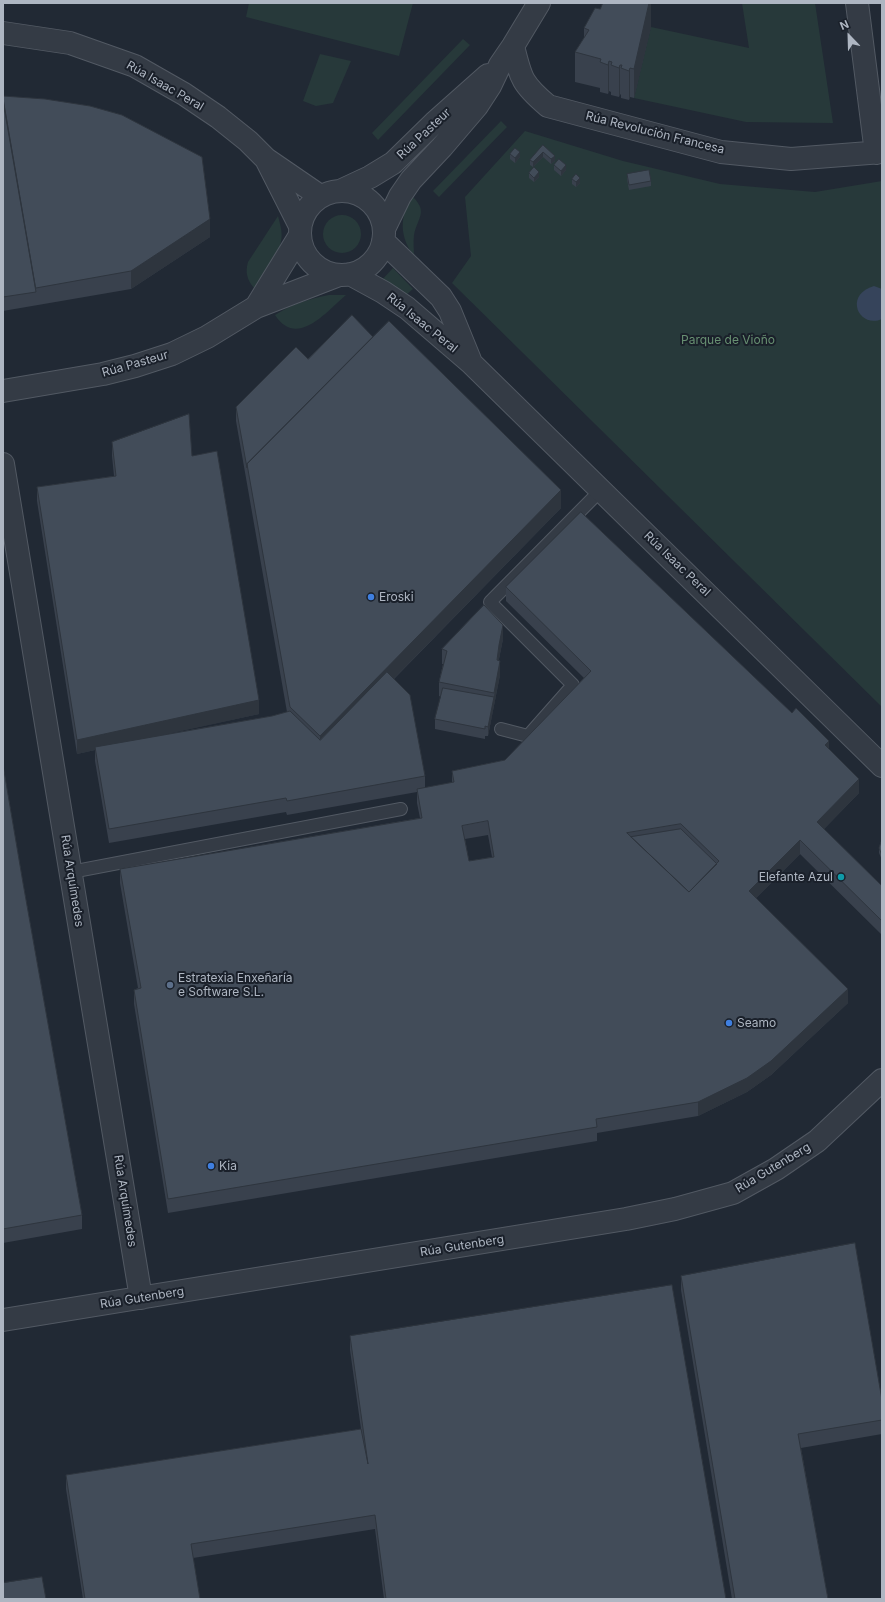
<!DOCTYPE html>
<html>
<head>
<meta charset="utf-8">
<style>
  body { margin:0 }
  #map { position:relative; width:885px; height:1602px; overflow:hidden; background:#212934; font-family:Inter,sans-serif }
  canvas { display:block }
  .frame { position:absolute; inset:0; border:4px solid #aeb6c2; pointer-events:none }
  .north { position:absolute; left:829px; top:16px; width:40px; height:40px; -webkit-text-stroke:3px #1a202a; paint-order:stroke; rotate:337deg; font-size:11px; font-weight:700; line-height:16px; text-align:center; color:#aeb6c2 }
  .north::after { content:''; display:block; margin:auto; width:14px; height:18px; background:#aeb6c2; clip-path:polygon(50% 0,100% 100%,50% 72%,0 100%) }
</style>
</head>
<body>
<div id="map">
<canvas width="885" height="1602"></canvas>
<div class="frame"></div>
<div class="north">N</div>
</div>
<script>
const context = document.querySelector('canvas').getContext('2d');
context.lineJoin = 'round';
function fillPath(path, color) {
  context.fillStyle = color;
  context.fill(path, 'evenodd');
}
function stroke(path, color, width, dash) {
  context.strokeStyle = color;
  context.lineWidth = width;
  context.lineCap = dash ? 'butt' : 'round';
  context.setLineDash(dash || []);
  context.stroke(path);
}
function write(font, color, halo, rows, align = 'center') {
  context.font = font + ' Inter,sans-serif';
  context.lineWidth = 4;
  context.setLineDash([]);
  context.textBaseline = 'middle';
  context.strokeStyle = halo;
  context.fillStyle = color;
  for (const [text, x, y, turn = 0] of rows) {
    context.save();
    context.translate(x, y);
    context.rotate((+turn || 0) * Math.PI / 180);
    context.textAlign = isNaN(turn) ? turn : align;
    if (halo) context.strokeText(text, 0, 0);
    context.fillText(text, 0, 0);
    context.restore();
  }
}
fillPath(new Path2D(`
  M 249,3 L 413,3 L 399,56 L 246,17 Z
  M 742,3 L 815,3 L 833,123 L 746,122 L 634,98 L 651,27 L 749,48 Z
  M 463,39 L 470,45 L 378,140 L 372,133 Z
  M 320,54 L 351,61 L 333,103 L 316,106 L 303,101 Z
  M 501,121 L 507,127 L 439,197 L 433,191 Z
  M 525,131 L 623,161 L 720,184 L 815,192 L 882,181 L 882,707 L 452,283 L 471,256 L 465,197 Z
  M 411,195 C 429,212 418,216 414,235 C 413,242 414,250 414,257 C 399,234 400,220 411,195 Z
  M323 234a19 19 0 1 1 38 0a19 19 0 1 1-38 0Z
  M 278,216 C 280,224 283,233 281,241 C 279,256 265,278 254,288 C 247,280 245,272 248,262 Z
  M 393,268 L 413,289 L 406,295 L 380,282 Z
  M 329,295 L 346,295 C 327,311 297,349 275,315 C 292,304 309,299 329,295 Z`), '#27393a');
fillPath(new Path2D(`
  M 874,286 L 882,289 L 882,319 C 859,329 843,295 874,286 Z`), '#36445b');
const service = new Path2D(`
  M 501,729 L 528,736 L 573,685 L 490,602 L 601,490
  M 71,872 L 401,809`);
const minor = new Path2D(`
  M 857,3 L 876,153
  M 3,33 L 70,43 L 135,66 L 184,94 L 218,117 L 248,141 L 266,159 L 320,196
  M 513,46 C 521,79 522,84 548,106 L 721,152 L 791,159 L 882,152
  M 267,161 L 300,226
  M 340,191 L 370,177 L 393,163 L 434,123 L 488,75
  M300 233a42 42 0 1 1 84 0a42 42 0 1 1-84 0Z
  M 384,229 L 400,196 L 411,180 L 442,147 L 477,106 L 490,86 L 500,65 L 513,46 L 539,3
  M 383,241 L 441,297 L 450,311 L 470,360
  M 350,274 L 383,292 L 407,308 L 471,363 L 882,766
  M 256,307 L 299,237
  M 3,391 L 103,374 L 135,366 L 172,354 L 207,337 L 256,307 L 339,275
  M 3,464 L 141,1298
  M 3,1320 L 626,1219 L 675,1209 L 733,1193 L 776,1169 L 817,1141 L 882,1080`);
stroke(service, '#525963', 14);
stroke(minor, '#525963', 24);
stroke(service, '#343b45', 12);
stroke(minor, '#343b45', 22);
fillPath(new Path2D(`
  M 651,3 L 651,27 L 634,98 L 630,97 L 629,100 L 621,98 L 621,95 L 620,94 L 619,97 L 611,95 L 611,92 L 609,91 L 608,94 L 600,92 L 600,88 L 575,82 L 575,52 L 584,38 L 584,28 L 600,9 Z
  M 3,96 L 210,237 L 131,289 L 3,311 Z
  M 543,145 L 555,161 L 551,164 L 543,157 L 533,167 L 530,165 L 530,160 Z
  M 510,154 L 520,157 L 515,163 L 510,159 Z
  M 554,165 L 566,170 L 561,176 L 554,170 Z
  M 529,173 L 539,177 L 534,182 L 529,178 Z
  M 627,174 L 651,181 L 651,186 L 629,190 L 627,179 Z
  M 572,179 L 580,183 L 576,187 L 572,184 Z
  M 373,337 L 561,508 L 394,679 L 425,776 L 425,788 L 452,783 L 452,771 L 505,760 L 584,678 L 506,601 L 506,587 L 829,749 L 859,793 L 824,829 L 882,886 L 882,935 L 800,854 L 756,898 L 848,1003 L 771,1075 L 747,1092 L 698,1116 L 597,1133 L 597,1141 L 168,1213 L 134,1004 L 134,990 L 138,988 L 120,883 L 120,869 L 420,818 L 417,803 L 417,792 L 287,815 L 286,812 L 109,843 L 95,761 L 95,750 L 77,754 L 37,501 L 37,487 L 114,476 L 112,456 L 112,442 L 192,456 L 259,714 L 161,735 L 272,716 L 287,712 L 236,421 L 236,407 L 308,359 ZM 488,835 L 492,857 L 469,861 L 465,839 Z
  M 503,639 L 499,659 L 500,675 L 488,736 L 485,736 L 485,739 L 435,729 L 435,719 L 441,697 L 439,696 L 439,682 L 443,664 L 442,664 L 442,649 Z
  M 3,765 L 23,883 L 82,1215 L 82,1229 L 3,1243 Z
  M 882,841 L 882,860 L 879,853 L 879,848 Z
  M 681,1276 L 882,1400 L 882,1434 L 801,1448 L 828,1599 L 732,1599 L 681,1290 Z
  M 350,1336 L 726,1599 L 384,1599 L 375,1529 L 193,1558 L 200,1599 L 83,1599 L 66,1489 L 66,1475 L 361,1429 L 350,1350 Z`), '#39414d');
fillPath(new Path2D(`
  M 649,3 L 651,3 L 651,27 L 634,98 L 634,69 Z
  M 609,61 L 609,91 L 608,94 L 608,65 Z
  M 620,65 L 620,94 L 619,97 L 619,68 Z
  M 630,68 L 630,97 L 629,100 L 629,71 Z
  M 520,152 L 520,157 L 515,163 L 515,158 Z
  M 543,152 L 543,157 L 533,167 L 533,162 Z
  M 555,156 L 555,161 L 551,164 L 551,159 Z
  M 566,165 L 566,170 L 561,176 L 561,171 Z
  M 539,172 L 539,177 L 534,182 L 534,178 Z
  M 580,178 L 580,183 L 576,187 L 576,182 Z
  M 210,219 L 210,237 L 131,289 L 131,271 Z
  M 561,490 L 561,508 L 320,754 L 320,736 Z
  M 503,625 L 503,639 L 499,659 L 497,674 L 500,661 L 500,675 L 488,736 L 488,727 L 494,697 L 499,645 Z
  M 259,700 L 259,714 L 95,750 L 95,747 L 95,750 L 77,754 L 77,740 Z
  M 829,741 L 829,755 L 825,745 Z
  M 859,779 L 859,793 L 817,836 L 817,822 Z
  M 800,840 L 800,854 L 749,905 L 749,891 Z
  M 848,989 L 848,1003 L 771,1075 L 747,1092 L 698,1116 L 698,1102 Z`), '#2e353e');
const building = new Path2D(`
  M 603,3 L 649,3 L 634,69 L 630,68 L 629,71 L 621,68 L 622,65 L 620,65 L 619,68 L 611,65 L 612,62 L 609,61 L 608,65 L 600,62 L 601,59 L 575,52 L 589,30 L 584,28 L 595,8 L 600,9 Z
  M 3,96 L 45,99 L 90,106 L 122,115 L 202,157 L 210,219 L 131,271 L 36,288 Z
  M 3,101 L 36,292 L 3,297 Z
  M 543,145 L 555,156 L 551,159 L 543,152 L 533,162 L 530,160 Z
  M 515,148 L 520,152 L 515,158 L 510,154 Z
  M 559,159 L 566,165 L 561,171 L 554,165 Z
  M 534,167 L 539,172 L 534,178 L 529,173 Z
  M 649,170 L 651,181 L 629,185 L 627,174 Z
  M 576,174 L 580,178 L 576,182 L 572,179 Z
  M 352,315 L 373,337 L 247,464 L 247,468 L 236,407 L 296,347 L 308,359 Z
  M 389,321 L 561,490 L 320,736 L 290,707 L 247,464 Z
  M 189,414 L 192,456 L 217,451 L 259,700 L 77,740 L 37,487 L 116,476 L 112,442 Z
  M 581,512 L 792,713 L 796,708 L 829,741 L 825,745 L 859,779 L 817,822 L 882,886 L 882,921 L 800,840 L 749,891 L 848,989 L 771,1061 L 747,1078 L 698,1102 L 596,1119 L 597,1127 L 168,1199 L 134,990 L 141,988 L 120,869 L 422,818 L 417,789 L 454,782 L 452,771 L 505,760 L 591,671 L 506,587 ZM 488,821 L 494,857 L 469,861 L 462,826 ZM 681,824 L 719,861 L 689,892 L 627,833 Z
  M 484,605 L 503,625 L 499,645 L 497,660 L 500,661 L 494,693 L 439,682 L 447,651 L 442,649 Z
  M 387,672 L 410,695 L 425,776 L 287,801 L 286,798 L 109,829 L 95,747 L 272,716 L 290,711 L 320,740 Z
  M 443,688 L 494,697 L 488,727 L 485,726 L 485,729 L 435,719 Z
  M 3,765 L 23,883 L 82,1215 L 3,1229 Z
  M 681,829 L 717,864 L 689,892 L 631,837 Z
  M 882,841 L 882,855 L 879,848 L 881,842 Z
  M 855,1243 L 882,1400 L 882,1420 L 798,1434 L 828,1599 L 735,1599 L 681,1276 Z
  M 672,1285 L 726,1599 L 386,1599 L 375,1515 L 191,1544 L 200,1599 L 85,1599 L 66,1475 L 361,1429 L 368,1464 L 350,1336 Z
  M 42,1577 L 46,1599 L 3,1599 L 3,1583 Z`);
fillPath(building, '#424c59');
stroke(building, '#2e353e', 1);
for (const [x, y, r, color] of [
  [371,597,4,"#3f7fe0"],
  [841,877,4,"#0f9aa8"],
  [170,985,4,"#5c6f8a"],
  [729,1023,4,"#3f7fe0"],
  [211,1166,4,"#3f7fe0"]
]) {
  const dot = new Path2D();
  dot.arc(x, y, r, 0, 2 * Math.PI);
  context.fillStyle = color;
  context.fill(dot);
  stroke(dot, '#1a202a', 1.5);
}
write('12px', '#aeb6c2', '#1a202a', [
  ["Rúa Isaac Peral",165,86,30],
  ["Rúa Revolución Francesa",655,133,14],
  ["Rúa Pasteur",424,134,-43],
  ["Rúa Isaac Peral",422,323,39],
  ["Rúa Pasteur",135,364,-16],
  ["Rúa Isaac Peral",677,564,44],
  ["Rúa Arquímedes",72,881,81],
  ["Rúa Gutenberg",773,1168,-31],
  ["Rúa Arquímedes",125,1201,81],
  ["Rúa Gutenberg",462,1246,-9],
  ["Rúa Gutenberg",142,1298,-9]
]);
write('12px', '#689072', '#1a202a', [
  ["Parque de Vioño",728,340]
]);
write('12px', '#aeb6c2', '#1a202a', [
  ["Eroski",379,597],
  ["Elefante Azul",833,877,"right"],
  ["Estratexia Enxeñaría",178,978],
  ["e Software S.L.",178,992],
  ["Seamo",737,1023],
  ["Kia",219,1166]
], 'left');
</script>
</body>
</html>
